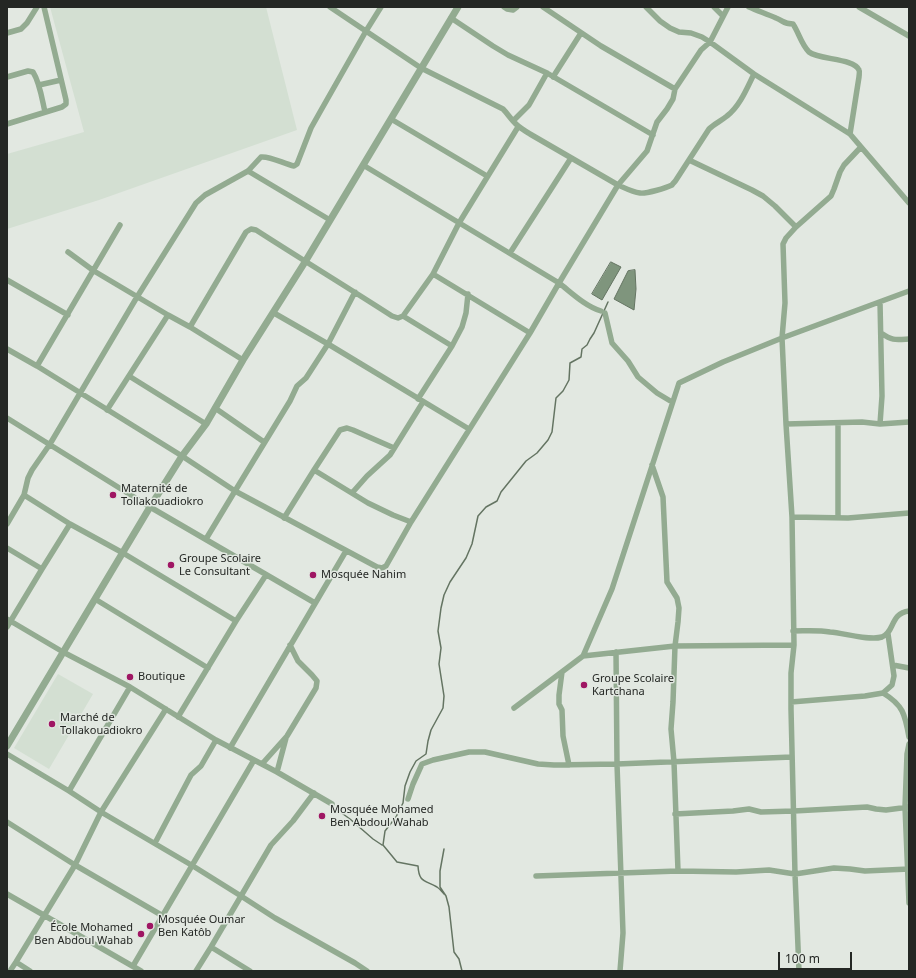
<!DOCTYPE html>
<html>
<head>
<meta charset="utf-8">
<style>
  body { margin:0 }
  #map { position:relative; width:916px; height:978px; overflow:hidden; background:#e2e8e1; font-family:"Noto Sans",sans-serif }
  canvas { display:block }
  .frame { position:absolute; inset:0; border:8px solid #242724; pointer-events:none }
  .scale { position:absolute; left:778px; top:952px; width:74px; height:18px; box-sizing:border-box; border:2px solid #242724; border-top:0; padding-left:5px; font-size:12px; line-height:14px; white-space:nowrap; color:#242724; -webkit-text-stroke:3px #e2e8e1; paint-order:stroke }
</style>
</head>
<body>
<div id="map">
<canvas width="916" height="978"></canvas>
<div class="frame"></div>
<div class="scale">100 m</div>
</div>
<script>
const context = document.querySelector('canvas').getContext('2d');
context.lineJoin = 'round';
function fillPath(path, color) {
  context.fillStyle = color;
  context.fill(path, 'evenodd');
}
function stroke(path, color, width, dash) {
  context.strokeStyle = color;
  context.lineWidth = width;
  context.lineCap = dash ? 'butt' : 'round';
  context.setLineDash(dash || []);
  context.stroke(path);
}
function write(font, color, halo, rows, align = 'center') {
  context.font = font + ' "Noto Sans",sans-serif';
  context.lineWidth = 3;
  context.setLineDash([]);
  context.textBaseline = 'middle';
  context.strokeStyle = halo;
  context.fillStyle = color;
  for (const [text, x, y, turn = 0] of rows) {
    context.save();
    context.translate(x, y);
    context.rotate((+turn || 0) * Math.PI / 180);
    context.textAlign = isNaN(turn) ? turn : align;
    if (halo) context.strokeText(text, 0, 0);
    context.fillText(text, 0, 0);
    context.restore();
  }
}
fillPath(new Path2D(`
  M 50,7 L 266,7 L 297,130 L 99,200 L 7,229 L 7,154 L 84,132 Z
  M 58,674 L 93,694 L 49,769 L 14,748 Z`), '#d3dfd2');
const water = new Path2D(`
  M 611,262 L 621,267 L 602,300 L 592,294 Z
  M 635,270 L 636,289 L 634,310 L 614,299 L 628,271 Z`);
fillPath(water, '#7f957d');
stroke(water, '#647462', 1);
stroke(new Path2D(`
  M 336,809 L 350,819 L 373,839 L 382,845
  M 444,849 L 440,871 L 440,887 L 446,896 L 449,907 L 454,952 L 459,959 L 462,971
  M 444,894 C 442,892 440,889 437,887 C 425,880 419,883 418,866 L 397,862 L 383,845 L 385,831 L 396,817 L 403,803 L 405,786 L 410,772 L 416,761 L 426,754 L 428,741 L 431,730 L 443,708 L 444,696 L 439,664 L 441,648 L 438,631 L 441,608 L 444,595 L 450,582 L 466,558 L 472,544 L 478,516 L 486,507 L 497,501 L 501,492 L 526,461 L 537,453 L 548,440 L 552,432 L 556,398 L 563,391 L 569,380 L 570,363 L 581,357 L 582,349 L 587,345 L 590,339 L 594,333 L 608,302`), '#647462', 1.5);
stroke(new Path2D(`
  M 330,7 L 421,68 L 503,109 C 507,113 510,118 514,122 C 518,127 524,130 530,134 L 618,185 C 625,188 632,192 640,193 C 646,194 666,188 672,185 C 673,183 675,182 676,180 L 709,129 C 714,124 721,121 727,116 C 740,106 747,88 754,74
  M 504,7 L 507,9 L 513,10 L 517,7
  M 543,7 L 601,46 L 675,89
  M 646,7 L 660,21 L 670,28 L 679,32 L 691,33 L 702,37 L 710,42 L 754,74 L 850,134 L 909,203
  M 714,7 L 723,16
  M 749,7 C 758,11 767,14 776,18 C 784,21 783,24 793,24 C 799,33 801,44 809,52 C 819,60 854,58 859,70 C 860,72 859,75 859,77 L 850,134
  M 859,7 L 909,36
  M 451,18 L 493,46 L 508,55 L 547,73 L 653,135
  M 7,33 L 21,29 L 27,23 L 37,7
  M 7,77 L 28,71 L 33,72 C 40,83 42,99 45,112
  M 553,77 L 581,33
  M 39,85 L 61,80
  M 391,119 L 487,176
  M 513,121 L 529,105 L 547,73
  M 7,124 L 62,107 L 66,104 L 66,100 L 44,7
  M 689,160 L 752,190 L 763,196 L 775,206 L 796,227
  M 363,165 L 559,283 C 572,293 585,306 601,311
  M 248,171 L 330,220
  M 68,252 L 94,271 L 168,315 L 190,327 L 243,360
  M 510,253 L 571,158
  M 433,274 L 530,333
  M 7,280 L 68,315
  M 880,302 L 882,396 L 880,424
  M 274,313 L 328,344 L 469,429
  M 605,313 L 612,343 L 628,361 L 638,377 L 657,393 L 672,402
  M 403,316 L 433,274 L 459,223 L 518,127
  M 190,327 L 246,232 L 251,229 L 256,230 C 301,259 347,287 392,316 L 398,318 L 403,316 L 452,346
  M 881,333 C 893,341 895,340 909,339
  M 7,349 L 37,366 L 182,456 L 235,491 L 377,567 L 382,568 L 386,566 L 411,522 L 530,333 L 559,283 L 618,185 L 647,151 L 657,122 L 667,109 L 673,99 L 675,89 L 701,50 L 710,42 L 728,7
  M 37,366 L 120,225
  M 129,376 L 206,424
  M 418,399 L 452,346 L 462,327 L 466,313 L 468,294
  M 215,408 L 264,442
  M 107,410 L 168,315
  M 7,418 L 150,507 L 315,603
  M 838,423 L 838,518
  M 786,424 L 862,422 L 880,424 L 909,422
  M 652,465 L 663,497 L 667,582 L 677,598 L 679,608 L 678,622 L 675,646 L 673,702 L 671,729 L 674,762 L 678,871
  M 314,470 L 368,503 L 393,515 L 411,522
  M 352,493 L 367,476 L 390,455 L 423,402
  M 24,495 L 70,524 L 123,553 L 236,621
  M 792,517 L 848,518 L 909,513
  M 284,518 L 314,470 L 340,430 L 347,428 L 353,430 L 394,448
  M 7,524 L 24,495 L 28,478 L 32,470 L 50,444 L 137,297 L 196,203 L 205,195 L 248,171 L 261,157 C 271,156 284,164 294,166 L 297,164 L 311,128 L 320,112 L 366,31 L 381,7
  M 206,539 L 235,491 L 290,401 L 297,386 L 306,378 L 328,344 L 355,292
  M 7,548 L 42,569
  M 95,599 L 208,668
  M 7,619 L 63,652 L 130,687 L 216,740 L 277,772 L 332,804
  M 7,627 L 42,569 L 70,524
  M 793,631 C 806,631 818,630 830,632 C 844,633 869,641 882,637 C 895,632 890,613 909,611
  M 616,652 L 617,764 L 623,933 L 620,971
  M 583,656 L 675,646 L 794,645
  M 893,665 L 909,668
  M 562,672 L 559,695 L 559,704 L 562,710 L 563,736 L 569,765
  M 883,693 C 903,705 905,714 909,737
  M 791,702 L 865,696 L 883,693 L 892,685 L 894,676 L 888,634
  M 514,708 L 583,656 L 612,589 L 679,383 L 723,362 L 782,338 L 909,291
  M 178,717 L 236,621 L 266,575
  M 909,744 L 907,754 L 905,807 L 909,903
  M 230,748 L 346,551
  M 7,754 L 69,791 L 101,812 L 193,866 L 241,896 L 275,918 L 355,963 L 367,971
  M 262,764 L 287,736 L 316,688 L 317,681 L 312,675 L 298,661 L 290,645
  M 277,772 L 286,738
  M 69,791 L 130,687
  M 408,799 L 413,784 L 422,764 L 433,760 L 469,752 L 485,752 L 538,764 L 554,765 L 617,764 L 792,757
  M 675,814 L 733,811 L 749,809 L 761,812 L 794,811 L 867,807 L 876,809 L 886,810 L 909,807
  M 7,822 L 75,865 L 163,916
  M 155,843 L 191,775 L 201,766 L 216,740
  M 536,876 L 678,871 L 736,872 L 769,870 L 795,874 L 834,868 L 850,869 L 865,871 L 909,869
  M 7,894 L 141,971
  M 211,947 L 250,971
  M 16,962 L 30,971
  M 133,966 L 254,760
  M 10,971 L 16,962 L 75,865 L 101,812 L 166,709
  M 196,971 L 211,947 L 271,845 L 293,821 L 314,793
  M 799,971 L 795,874 L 791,709 L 791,673 L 794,645 L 792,517 L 786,424 L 782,338 L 785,303 L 783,244 L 786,238 L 796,227 L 831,196 L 834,189 L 840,172 L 844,165 L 861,147`), '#93ab91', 5.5);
stroke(new Path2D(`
  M 7,746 L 150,507 L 182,456 L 206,424 L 243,360 L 305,262 L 458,7`), '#93ab91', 7);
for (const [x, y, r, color] of [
  [113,495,4,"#9f1663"],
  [171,565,4,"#9f1663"],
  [313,575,4,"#9f1663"],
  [130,677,4,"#9f1663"],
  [584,685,4,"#9f1663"],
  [52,724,4,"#9f1663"],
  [322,816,4,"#9f1663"],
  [150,926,4,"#9f1663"],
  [141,934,4,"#9f1663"]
]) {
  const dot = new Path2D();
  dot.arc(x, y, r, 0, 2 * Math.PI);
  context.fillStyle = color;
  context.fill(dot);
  stroke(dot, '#e2e8e1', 1.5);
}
write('11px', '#242724', '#e2e8e1', [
  ["Maternité de",121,489],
  ["Tollakouadiokro",121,502],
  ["Groupe Scolaire",179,559],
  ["Le Consultant",179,572],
  ["Mosquée Nahim",321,575],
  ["Boutique",138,677],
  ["Groupe Scolaire",592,679],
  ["Kartchana",592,692],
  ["Marché de",60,718],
  ["Tollakouadiokro",60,731],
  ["Mosquée Mohamed",330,810],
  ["Ben Abdoul Wahab",330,823],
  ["Mosquée Oumar",158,920],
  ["Ben Katôb",158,933],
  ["École Mohamed",133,928,"right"],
  ["Ben Abdoul Wahab",133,941,"right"]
], 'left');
</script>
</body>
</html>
